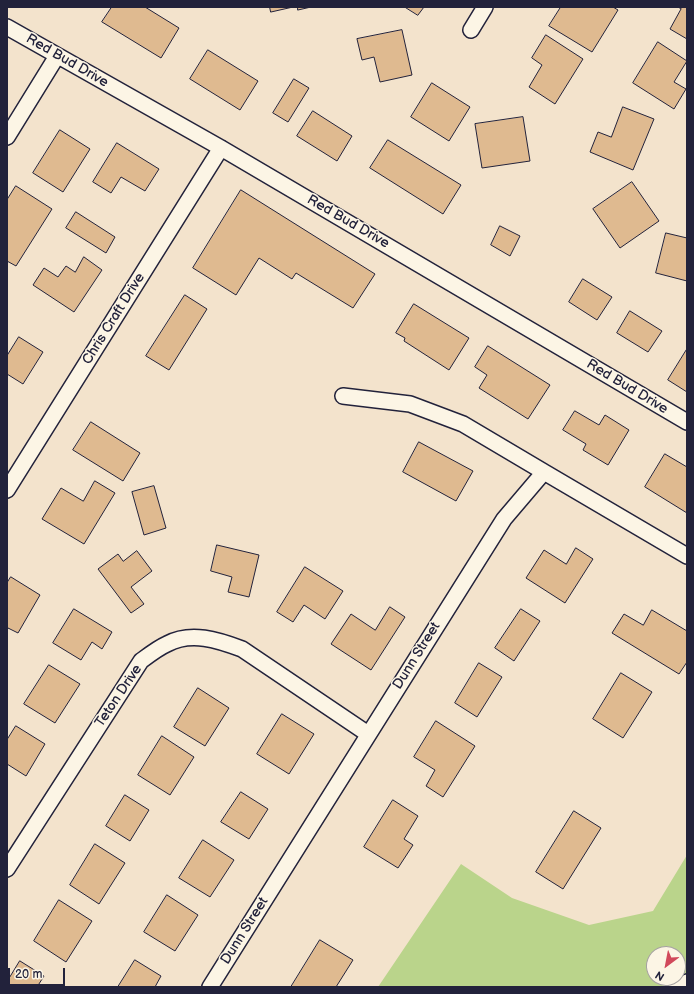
<!DOCTYPE html>
<html>
<head>
<meta charset="utf-8">
<style>
  body { margin:0 }
  #map { position:relative; width:694px; height:994px; overflow:hidden; background:#f3e3cc; font-family:"Balsamiq Sans",sans-serif }
  canvas { display:block }
  .frame { position:absolute; inset:0; border:8px solid #22223b; pointer-events:none }
  .north { position:absolute; left:646px; top:946px; width:40px; height:40px; box-sizing:border-box; background:#fcf5e5; border:1px solid #a5a1a1; border-radius:50%; rotate:212deg; font-size:11px; font-weight:700; line-height:16px; text-align:center; color:#22223b }
  .north::after { content:''; display:block; margin:auto; width:14px; height:18px; background:#d1495b; clip-path:polygon(50% 0,100% 100%,50% 72%,0 100%) }
  .scale { position:absolute; left:8px; top:968px; width:57px; height:18px; box-sizing:border-box; border:2px solid #22223b; border-top:0; padding-left:5px; font-size:12px; line-height:14px; white-space:nowrap; color:#22223b; -webkit-text-stroke:3px #fcf5e5; paint-order:stroke }
</style>
</head>
<body>
<div id="map">
<canvas width="694" height="994"></canvas>
<div class="frame"></div>
<div class="north">N</div>
<div class="scale">20 m</div>
</div>
<script>
const context = document.querySelector('canvas').getContext('2d');
context.lineJoin = 'round';
function fillPath(path, color) {
  context.fillStyle = color;
  context.fill(path, 'evenodd');
}
function stroke(path, color, width, dash) {
  context.strokeStyle = color;
  context.lineWidth = width;
  context.lineCap = dash ? 'butt' : 'round';
  context.setLineDash(dash || []);
  context.stroke(path);
}
function write(font, color, halo, rows, align = 'center') {
  context.font = font + ' "Balsamiq Sans",sans-serif';
  context.lineWidth = 3;
  context.setLineDash([]);
  context.textBaseline = 'middle';
  context.strokeStyle = halo;
  context.fillStyle = color;
  for (const [text, x, y, turn = 0] of rows) {
    context.save();
    context.translate(x, y);
    context.rotate((+turn || 0) * Math.PI / 180);
    context.textAlign = isNaN(turn) ? turn : align;
    if (halo) context.strokeText(text, 0, 0);
    context.fillText(text, 0, 0);
    context.restore();
  }
}
fillPath(new Path2D(`
  M 687,855 L 687,987 L 378,987 L 461,864 L 512,898 L 589,925 L 653,911 ZM 654,954 L 678,954 L 678,978 L 654,978 Z`), '#bad48b');
const building = new Path2D(`
  M 112,7 L 145,7 L 179,28 L 161,58 L 102,22 Z
  M 270,7 L 293,7 L 271,12 Z
  M 298,7 L 311,7 L 298,10 Z
  M 405,7 L 424,7 L 418,15 Z
  M 561,7 L 613,7 L 618,10 L 592,52 L 549,26 Z
  M 678,7 L 687,7 L 687,39 L 670,29 L 681,9 Z
  M 402,30 L 412,75 L 380,82 L 374,57 L 362,60 L 357,39 Z
  M 546,35 L 583,59 L 555,104 L 529,87 L 542,65 L 532,58 Z
  M 658,42 L 687,61 L 674,82 L 686,89 L 674,109 L 633,83 Z
  M 208,50 L 258,81 L 240,110 L 190,79 Z
  M 294,79 L 309,88 L 288,122 L 273,113 Z
  M 432,83 L 470,107 L 449,141 L 411,117 Z
  M 623,107 L 654,119 L 633,170 L 590,152 L 598,132 L 611,137 Z
  M 313,111 L 352,136 L 337,161 L 297,136 Z
  M 523,117 L 530,161 L 482,168 L 475,124 Z
  M 60,130 L 90,149 L 63,192 L 33,173 Z
  M 388,140 L 461,185 L 443,214 L 370,168 Z
  M 117,143 L 159,169 L 145,191 L 121,177 L 111,193 L 93,182 Z
  M 632,182 L 659,221 L 620,248 L 593,209 Z
  M 16,186 L 52,209 L 16,266 L 7,261 L 7,200 Z
  M 241,190 L 375,274 L 353,308 L 296,273 L 292,279 L 259,258 L 236,295 L 193,268 Z
  M 76,212 L 115,237 L 106,253 L 66,228 Z
  M 500,226 L 520,236 L 510,256 L 491,245 Z
  M 666,233 L 687,238 L 687,281 L 656,273 Z
  M 84,257 L 102,270 L 74,312 L 33,285 L 44,268 L 58,277 L 66,266 L 75,272 Z
  M 583,279 L 612,297 L 597,320 L 569,302 Z
  M 185,295 L 207,309 L 169,370 L 146,356 Z
  M 414,304 L 469,338 L 449,370 L 404,341 L 405,338 L 396,333 Z
  M 630,311 L 662,331 L 648,352 L 617,333 Z
  M 19,337 L 43,352 L 23,384 L 7,374 L 7,356 Z
  M 488,346 L 550,385 L 528,419 L 479,388 L 487,375 L 475,367 Z
  M 687,349 L 687,392 L 668,380 Z
  M 575,411 L 599,425 L 605,415 L 629,430 L 608,465 L 583,450 L 586,444 L 563,430 Z
  M 91,422 L 140,453 L 123,481 L 73,450 Z
  M 419,442 L 473,471 L 456,501 L 403,472 Z
  M 665,454 L 687,467 L 687,513 L 645,487 Z
  M 95,481 L 115,493 L 84,544 L 42,519 L 61,488 L 83,501 Z
  M 154,486 L 166,528 L 144,535 L 132,492 Z
  M 217,545 L 259,555 L 249,597 L 228,592 L 232,577 L 211,571 Z
  M 576,548 L 593,559 L 565,603 L 526,578 L 544,550 L 566,564 Z
  M 137,551 L 152,571 L 131,587 L 144,604 L 131,613 L 98,569 L 118,554 L 123,561 Z
  M 305,567 L 343,591 L 325,619 L 304,605 L 293,622 L 277,612 Z
  M 11,577 L 40,595 L 18,633 L 8,628 L 7,630 L 7,583 Z
  M 390,607 L 405,617 L 371,670 L 331,644 L 351,614 L 375,630 Z
  M 74,609 L 112,632 L 102,649 L 92,642 L 81,660 L 53,643 Z
  M 521,609 L 540,621 L 514,661 L 495,648 Z
  M 652,610 L 687,631 L 687,662 L 679,674 L 612,633 L 624,614 L 643,625 Z
  M 479,663 L 502,677 L 477,717 L 455,703 Z
  M 49,665 L 80,684 L 55,723 L 24,704 Z
  M 621,673 L 652,692 L 623,738 L 593,719 Z
  M 198,688 L 229,708 L 205,746 L 174,727 Z
  M 282,714 L 314,734 L 289,774 L 257,754 Z
  M 436,721 L 475,746 L 443,797 L 426,786 L 435,770 L 414,757 Z
  M 16,726 L 45,744 L 26,776 L 7,764 L 7,740 Z
  M 162,736 L 194,757 L 170,795 L 138,775 Z
  M 241,792 L 268,809 L 249,839 L 221,822 Z
  M 125,795 L 149,810 L 130,841 L 106,826 Z
  M 393,800 L 418,816 L 404,839 L 413,845 L 398,868 L 364,847 Z
  M 574,811 L 601,828 L 563,889 L 536,872 Z
  M 203,840 L 234,860 L 210,897 L 179,878 Z
  M 95,844 L 125,863 L 99,904 L 70,885 Z
  M 167,895 L 198,915 L 175,951 L 144,932 Z
  M 59,900 L 92,921 L 66,962 L 34,941 Z
  M 320,940 L 353,960 L 336,987 L 291,987 Z
  M 135,960 L 161,976 L 155,987 L 118,987 Z
  M 20,961 L 44,976 L 37,987 L 7,987 L 7,982 Z`);
fillPath(building, '#dfba90');
stroke(building, '#22223b', 1);
const minor = new Path2D(`
  M 7,27 L 221,148 L 687,422
  M 471,30 L 485,7
  M 7,137 L 57,56
  M 343,396 L 410,404 L 463,424 L 544,472
  M 7,490 L 221,148
  M 7,869 L 141,661 C 149,655 158,648 167,644 C 191,631 218,640 242,649 L 368,734
  M 210,987 L 504,519 L 544,472 L 687,556
  M 676,987 L 687,982`);
stroke(minor, '#22223b', 18);
stroke(minor, '#fcf5e5', 15);
write('14px', '#22223b', '#fcf5e5', [
  ["Red Bud Drive",67,61,30],
  ["Red Bud Drive",348,222,30],
  ["Chris Craft Drive",114,319,-58],
  ["Red Bud Drive",627,387,31],
  ["Dunn Street",417,656,-58],
  ["Teton Drive",119,696,-56],
  ["Dunn Street",245,931,-58]
]);
</script>
</body>
</html>
